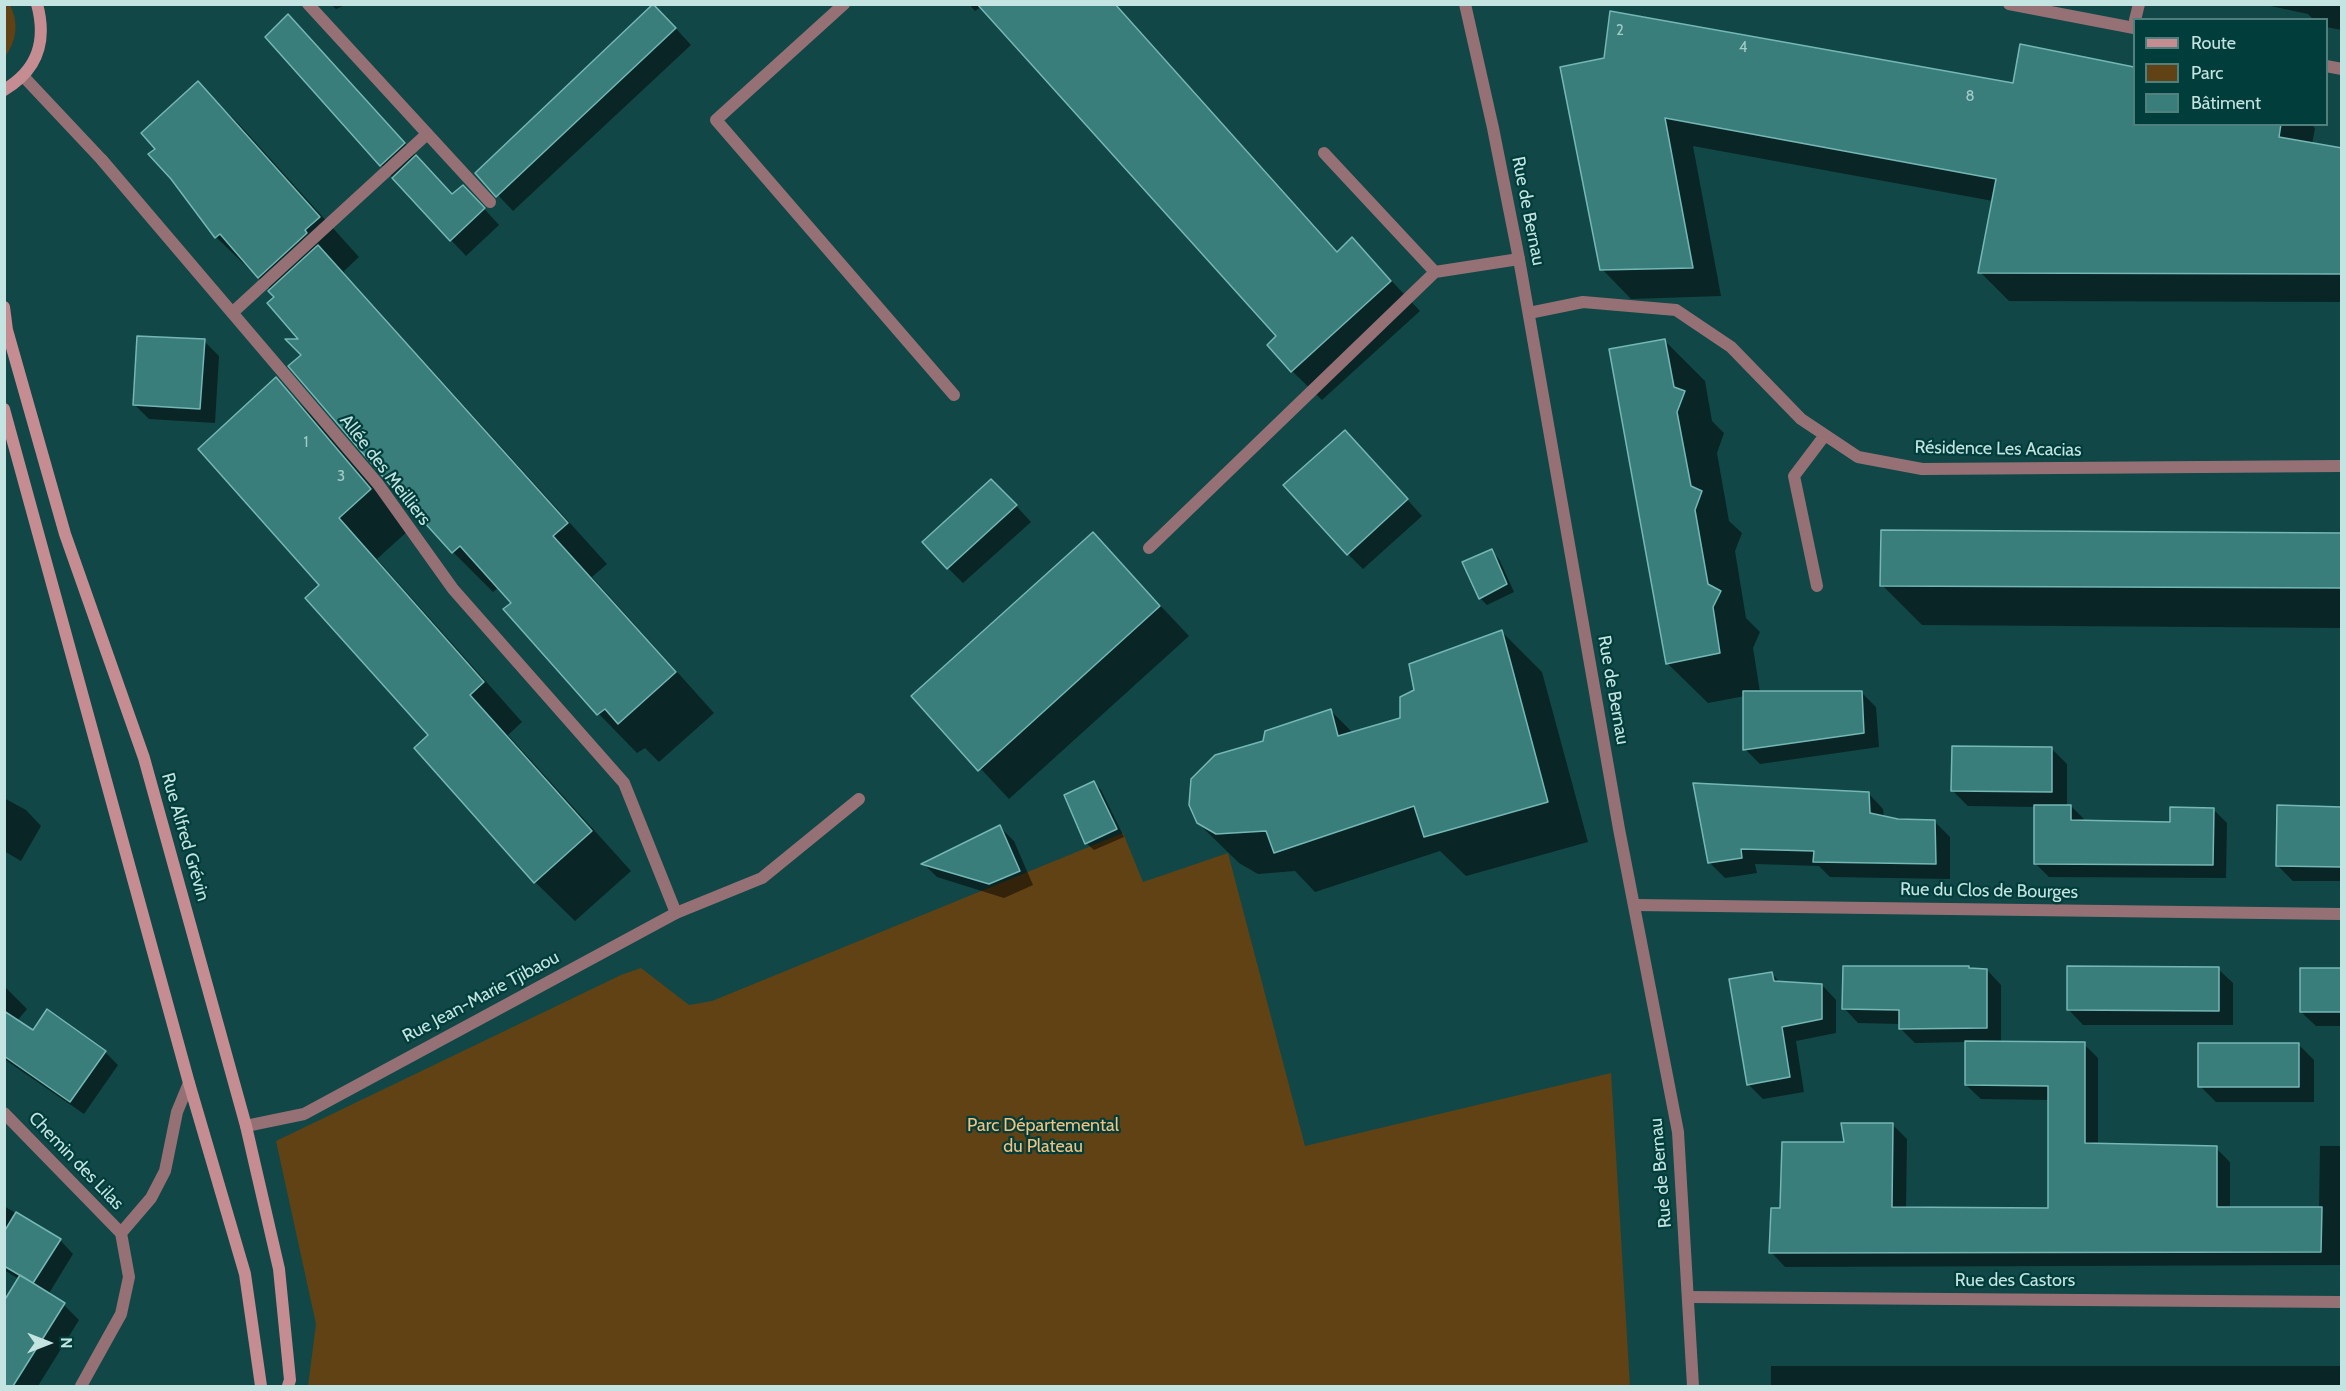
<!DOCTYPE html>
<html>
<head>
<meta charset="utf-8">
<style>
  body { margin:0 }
  #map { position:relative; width:2346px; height:1391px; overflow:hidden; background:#114746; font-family:Cabin,sans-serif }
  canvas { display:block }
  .frame { position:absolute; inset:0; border:6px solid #c4e4e2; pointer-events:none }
  .legend { position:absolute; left:2133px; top:18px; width:195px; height:108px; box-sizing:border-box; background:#013d3b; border:2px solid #4f807e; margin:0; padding:8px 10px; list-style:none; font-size:18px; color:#c4e4e2 }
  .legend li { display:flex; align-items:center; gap:12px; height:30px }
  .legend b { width:30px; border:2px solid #4f807e }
  .north { position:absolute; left:18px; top:1313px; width:60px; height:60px; -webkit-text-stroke:4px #013d3b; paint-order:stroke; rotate:90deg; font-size:16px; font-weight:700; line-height:24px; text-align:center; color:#c4e4e2 }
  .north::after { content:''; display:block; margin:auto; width:21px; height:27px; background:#c4e4e2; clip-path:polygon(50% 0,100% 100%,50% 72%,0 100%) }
</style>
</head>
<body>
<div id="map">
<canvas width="2346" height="1391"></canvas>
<div class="frame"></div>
<ul class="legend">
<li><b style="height:8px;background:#c58d92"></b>Route</li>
<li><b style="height:16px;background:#614215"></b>Parc</li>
<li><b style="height:16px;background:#3a7e7c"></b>Bâtiment</li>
</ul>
<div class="north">N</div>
</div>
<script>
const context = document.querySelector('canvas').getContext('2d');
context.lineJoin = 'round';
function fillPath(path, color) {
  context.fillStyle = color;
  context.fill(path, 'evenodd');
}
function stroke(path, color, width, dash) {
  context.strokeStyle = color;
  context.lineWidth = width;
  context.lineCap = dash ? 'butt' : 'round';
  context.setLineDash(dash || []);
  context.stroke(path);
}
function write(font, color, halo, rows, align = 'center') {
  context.font = font + ' Cabin,sans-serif';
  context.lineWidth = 4.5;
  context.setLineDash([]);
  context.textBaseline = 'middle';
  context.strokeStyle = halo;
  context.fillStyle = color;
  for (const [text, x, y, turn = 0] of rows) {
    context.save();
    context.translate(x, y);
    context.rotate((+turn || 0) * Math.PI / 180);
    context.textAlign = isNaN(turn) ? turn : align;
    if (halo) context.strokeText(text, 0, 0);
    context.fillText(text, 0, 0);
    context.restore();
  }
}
fillPath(new Path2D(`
  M 5,4 L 10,5 C 19,23 17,40 5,57 Z
  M 1123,833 L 1143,882 L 1228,853 L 1305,1146 L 1611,1073 L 1630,1386 L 308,1386 L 316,1324 L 276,1141 L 621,975 L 641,968 L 689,1005 L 712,1001 Z`), '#614215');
fillPath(new Path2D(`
  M 331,4 L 348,4 L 336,9 Z
  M 969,4 L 1116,4 L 1338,252 L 1352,239 L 1420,311 L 1322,400 L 1292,371 L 1278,336 L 981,7 L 975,11 Z
  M 2261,4 L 2342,4 L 2342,30 L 2326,27 L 2326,20 L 2314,20 L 2308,14 Z
  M 669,21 L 691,45 L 513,211 L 477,173 Z
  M 304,32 L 453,196 L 478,202 L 499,225 L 466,256 L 381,165 Z
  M 2021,46 L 2134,69 L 2134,124 L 2311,124 L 2315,128 L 2312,144 L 2342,150 L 2342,302 L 2009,301 L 1980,272 L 1993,201 L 1693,146 L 1721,296 L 1631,299 L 1602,269 L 1562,68 L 2014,85 Z
  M 198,83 L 238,123 L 359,257 L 344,271 L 345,274 L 607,564 L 592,577 L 714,713 L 659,762 L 645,748 L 637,753 L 598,713 L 499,587 L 493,592 L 453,552 L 385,477 L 303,355 L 301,341 L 271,290 L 216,237 L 172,178 L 157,149 Z
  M 204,341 L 219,356 L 215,423 L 149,419 L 134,404 Z
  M 1665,341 L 1705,381 L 1712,421 L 1724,433 L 1717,453 L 1729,521 L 1742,533 L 1735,551 L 1746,618 L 1760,632 L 1753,648 L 1760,692 L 1861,692 L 1876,707 L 1879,747 L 1760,764 L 1745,749 L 1745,696 L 1708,703 L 1667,663 Z
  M 276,379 L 315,419 L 410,529 L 377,559 L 522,722 L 508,735 L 631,871 L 575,921 L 535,882 L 416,748 L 430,735 L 321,585 Z
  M 1360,447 L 1422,516 L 1363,569 L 1348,554 Z
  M 1007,496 L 1031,522 L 963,583 L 948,568 Z
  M 1093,534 L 1189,636 L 1009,799 L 913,696 Z
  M 2342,534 L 2342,628 L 1922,625 L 1882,585 Z
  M 1491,551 L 1499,559 L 1514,592 L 1487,605 L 1480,598 Z
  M 1502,632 L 1542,672 L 1588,842 L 1466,876 L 1440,851 L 1315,892 L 1295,871 L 1258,874 L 1239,863 L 1198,823 L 1264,742 L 1331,711 L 1353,733 L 1401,719 L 1416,691 Z
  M 2052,749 L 2067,764 L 2067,806 L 2071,806 L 2084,819 L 2084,822 L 2171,823 L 2214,810 L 2227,823 L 2226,878 L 2049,877 L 2036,864 L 2036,807 L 1968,806 L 1953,791 Z
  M 1094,783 L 1101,790 L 1124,837 L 1094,850 L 1086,843 Z
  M 1868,793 L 1883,809 L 1884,818 L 1897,821 L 1934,821 L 1950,837 L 1950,879 L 1830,877 L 1819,866 L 1755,864 L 1757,873 L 1725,878 L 1709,862 Z
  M 4,798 L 26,810 L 41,826 L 21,861 L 4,851 Z
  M 2342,808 L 2342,881 L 2293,881 L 2278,866 Z
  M 1000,827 L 1014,841 L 1033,885 L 1004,898 L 937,877 L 924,864 Z
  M 1969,967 L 1971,970 L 1987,970 L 2001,985 L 2001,1043 L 2084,1044 L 2098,1058 L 2098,1145 L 2216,1148 L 2230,1162 L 2230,1209 L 2319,1209 L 2320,1146 L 2342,1146 L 2342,1265 L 1785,1267 L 1771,1252 L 1781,1209 L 1893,1125 L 1907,1139 L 1906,1209 L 2050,1209 L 2050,1100 L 1981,1099 L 1966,1085 L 1966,1042 L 1915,1043 L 1900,1028 L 1900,1024 L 1858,1023 L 1844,1008 Z
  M 2218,969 L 2233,983 L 2233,1025 L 2083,1025 L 2069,1010 Z
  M 2342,970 L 2342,1026 L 2316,1026 L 2301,1012 Z
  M 1772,974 L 1781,983 L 1822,985 L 1836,1000 L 1836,1033 L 1796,1041 L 1804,1092 L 1763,1099 L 1748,1084 Z
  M 4,986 L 27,1009 L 17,1021 L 33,1032 L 105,1052 L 118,1065 L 84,1114 L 4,1059 Z
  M 2298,1044 L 2314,1060 L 2314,1102 L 2216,1102 L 2200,1086 Z
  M 4,1206 L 60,1240 L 73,1254 L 48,1295 L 64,1305 L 79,1320 L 38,1386 L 4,1386 L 4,1304 L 19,1279 L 4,1270 Z
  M 1771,1366 L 2342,1366 L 2342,1386 L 1771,1386 Z`), '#0007');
const building = new Path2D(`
  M 653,4 L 676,28 L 496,197 L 475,173 Z
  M 977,4 L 1115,4 L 1337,252 L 1352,237 L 1391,281 L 1291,372 L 1267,345 L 1276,336 Z
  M 1610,11 L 2013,83 L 2020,44 L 2134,67 L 2134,124 L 2281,124 L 2279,137 L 2342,148 L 2342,274 L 1978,273 L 1996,179 L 1665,118 L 1693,268 L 1600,270 L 1560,67 L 1604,58 Z
  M 288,14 L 405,143 L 380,166 L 265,37 Z
  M 198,81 L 320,217 L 305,230 L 307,233 L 258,278 L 220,234 L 215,238 L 171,179 L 148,154 L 155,149 L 141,133 Z
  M 416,155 L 452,194 L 463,185 L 485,208 L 450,241 L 392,178 Z
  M 318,245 L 568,523 L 553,536 L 676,672 L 618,724 L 605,709 L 597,715 L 503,609 L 511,603 L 460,546 L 452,553 L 384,478 L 288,366 L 301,355 L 285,339 L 298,339 L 267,303 L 274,297 L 268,291 Z
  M 137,336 L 205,339 L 200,409 L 133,405 Z
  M 1665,339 L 1674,387 L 1685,391 L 1677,412 L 1691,486 L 1702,491 L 1695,510 L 1708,584 L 1721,591 L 1713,607 L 1720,653 L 1666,664 L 1609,349 Z
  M 276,377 L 371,489 L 339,518 L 484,682 L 470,695 L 592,831 L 534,883 L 414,748 L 428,735 L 305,598 L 319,585 L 198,449 Z
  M 1345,430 L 1408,499 L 1347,555 L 1283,485 Z
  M 991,479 L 1017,505 L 947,569 L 922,542 Z
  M 1881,530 L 2342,533 L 2342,588 L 1880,586 Z
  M 1093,532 L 1160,606 L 978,771 L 911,696 Z
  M 1492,549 L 1507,584 L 1479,599 L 1462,562 Z
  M 1502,630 L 1548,802 L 1424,837 L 1414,806 L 1274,853 L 1266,831 L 1216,834 L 1197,823 L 1189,805 L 1191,779 L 1215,755 L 1263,741 L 1265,731 L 1331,709 L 1338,736 L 1400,718 L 1400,697 L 1414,690 L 1409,664 Z
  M 1743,691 L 1862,691 L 1864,733 L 1743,750 Z
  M 1952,746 L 2052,747 L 2052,792 L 1951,791 Z
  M 1094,781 L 1117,829 L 1085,844 L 1064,795 Z
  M 1693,783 L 1869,792 L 1870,813 L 1898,819 L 1935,820 L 1936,864 L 1813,862 L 1814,851 L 1741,849 L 1742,858 L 1708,863 Z
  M 2034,805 L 2071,805 L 2071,820 L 2170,822 L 2170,807 L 2214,808 L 2213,865 L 2034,864 Z
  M 2277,805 L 2342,807 L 2342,867 L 2276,866 Z
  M 1000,825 L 1020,871 L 989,884 L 921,864 Z
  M 1843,966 L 1969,966 L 1969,968 L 1987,969 L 1987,1028 L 1899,1029 L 1899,1010 L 1842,1009 Z
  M 2067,966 L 2219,967 L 2219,1011 L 2067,1010 Z
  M 2300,968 L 2342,968 L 2342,1012 L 2300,1012 Z
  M 1772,972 L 1774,981 L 1822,984 L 1822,1019 L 1782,1027 L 1790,1077 L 1747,1085 L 1729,979 Z
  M 47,1009 L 106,1051 L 70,1102 L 4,1056 L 4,1011 L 33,1030 Z
  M 1965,1041 L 2085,1042 L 2085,1143 L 2217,1146 L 2217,1207 L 2322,1207 L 2321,1252 L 1769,1253 L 1771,1208 L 1780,1208 L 1782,1142 L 1844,1142 L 1841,1123 L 1893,1123 L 1892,1207 L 2048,1208 L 2048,1086 L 1965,1085 Z
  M 2198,1043 L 2299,1043 L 2299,1087 L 2198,1087 Z
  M 16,1212 L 61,1239 L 33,1283 L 4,1266 L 4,1232 Z
  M 20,1275 L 65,1303 L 13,1386 L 4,1386 L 4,1301 Z`);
fillPath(building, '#3a7e7c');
stroke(building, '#74b7b5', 1.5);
stroke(new Path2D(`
  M 308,4 L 490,202
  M 844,4 L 716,120 L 954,395
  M 2135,20 L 2139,4
  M 23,76 L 102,160
  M 1324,153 L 1435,272
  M 1529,313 L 1583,302 L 1676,310 L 1731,347 L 1801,419 L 1858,457 L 1922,469 L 2342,466
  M 1149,548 L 1435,272 L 1519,259
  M 1817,586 L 1794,476 L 1825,435`), '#957175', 12);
stroke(new Path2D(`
  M 102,160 L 378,484 L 453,589 L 624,783 L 676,913
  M 232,313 L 427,134`), '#957175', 12);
stroke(new Path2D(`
  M 2009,4 L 2134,28
  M 2326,66 L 2342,69
  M 1635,905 L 2342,914
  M 4,1113 L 121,1233
  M 246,1126 L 304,1114 L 676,913 L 762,878 L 859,799
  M 1688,1297 L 2342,1302
  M 81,1386 L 121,1314 L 129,1277 L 121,1233 L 151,1198 L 165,1171 L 177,1112 L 189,1083`), '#957175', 12);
stroke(new Path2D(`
  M 1465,4 L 1493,128 L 1519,259 L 1619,829 L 1678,1132 L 1693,1386`), '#957175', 12);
stroke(new Path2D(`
  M 4,90 C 38,70 47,41 37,4
  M 4,307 L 7,330 L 65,534 L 144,758 L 246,1126 L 279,1269 L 290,1380 L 288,1386
  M 4,409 L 189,1083 L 245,1274 L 261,1386`), '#c58d92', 12);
write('15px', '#a2cac8', null, [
  ["2",1620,31],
  ["4",1743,48],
  ["8",1970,97],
  ["1",306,443],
  ["3",341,477]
]);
write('18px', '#c4e4e2', '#013d3b', [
  ["Rue de Bernau",1528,211,79],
  ["Résidence Les Acacias",1998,449,1],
  ["Allée des Meilliers",385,470,52],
  ["Rue de Bernau",1613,690,80],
  ["Rue Alfred Grévin",185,837,74],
  ["Rue du Clos de Bourges",1989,891,1],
  ["Rue Jean-Marie Tjibaou",481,997,-28],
  ["Chemin des Lilas",76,1161,46],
  ["Rue de Bernau",1661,1173,-95],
  ["Rue des Castors",2015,1281]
]);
write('18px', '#f6c07d', '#013d3b', [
  ["Parc Départemental",1043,1126],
  ["du Plateau",1043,1147]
]);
</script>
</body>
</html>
